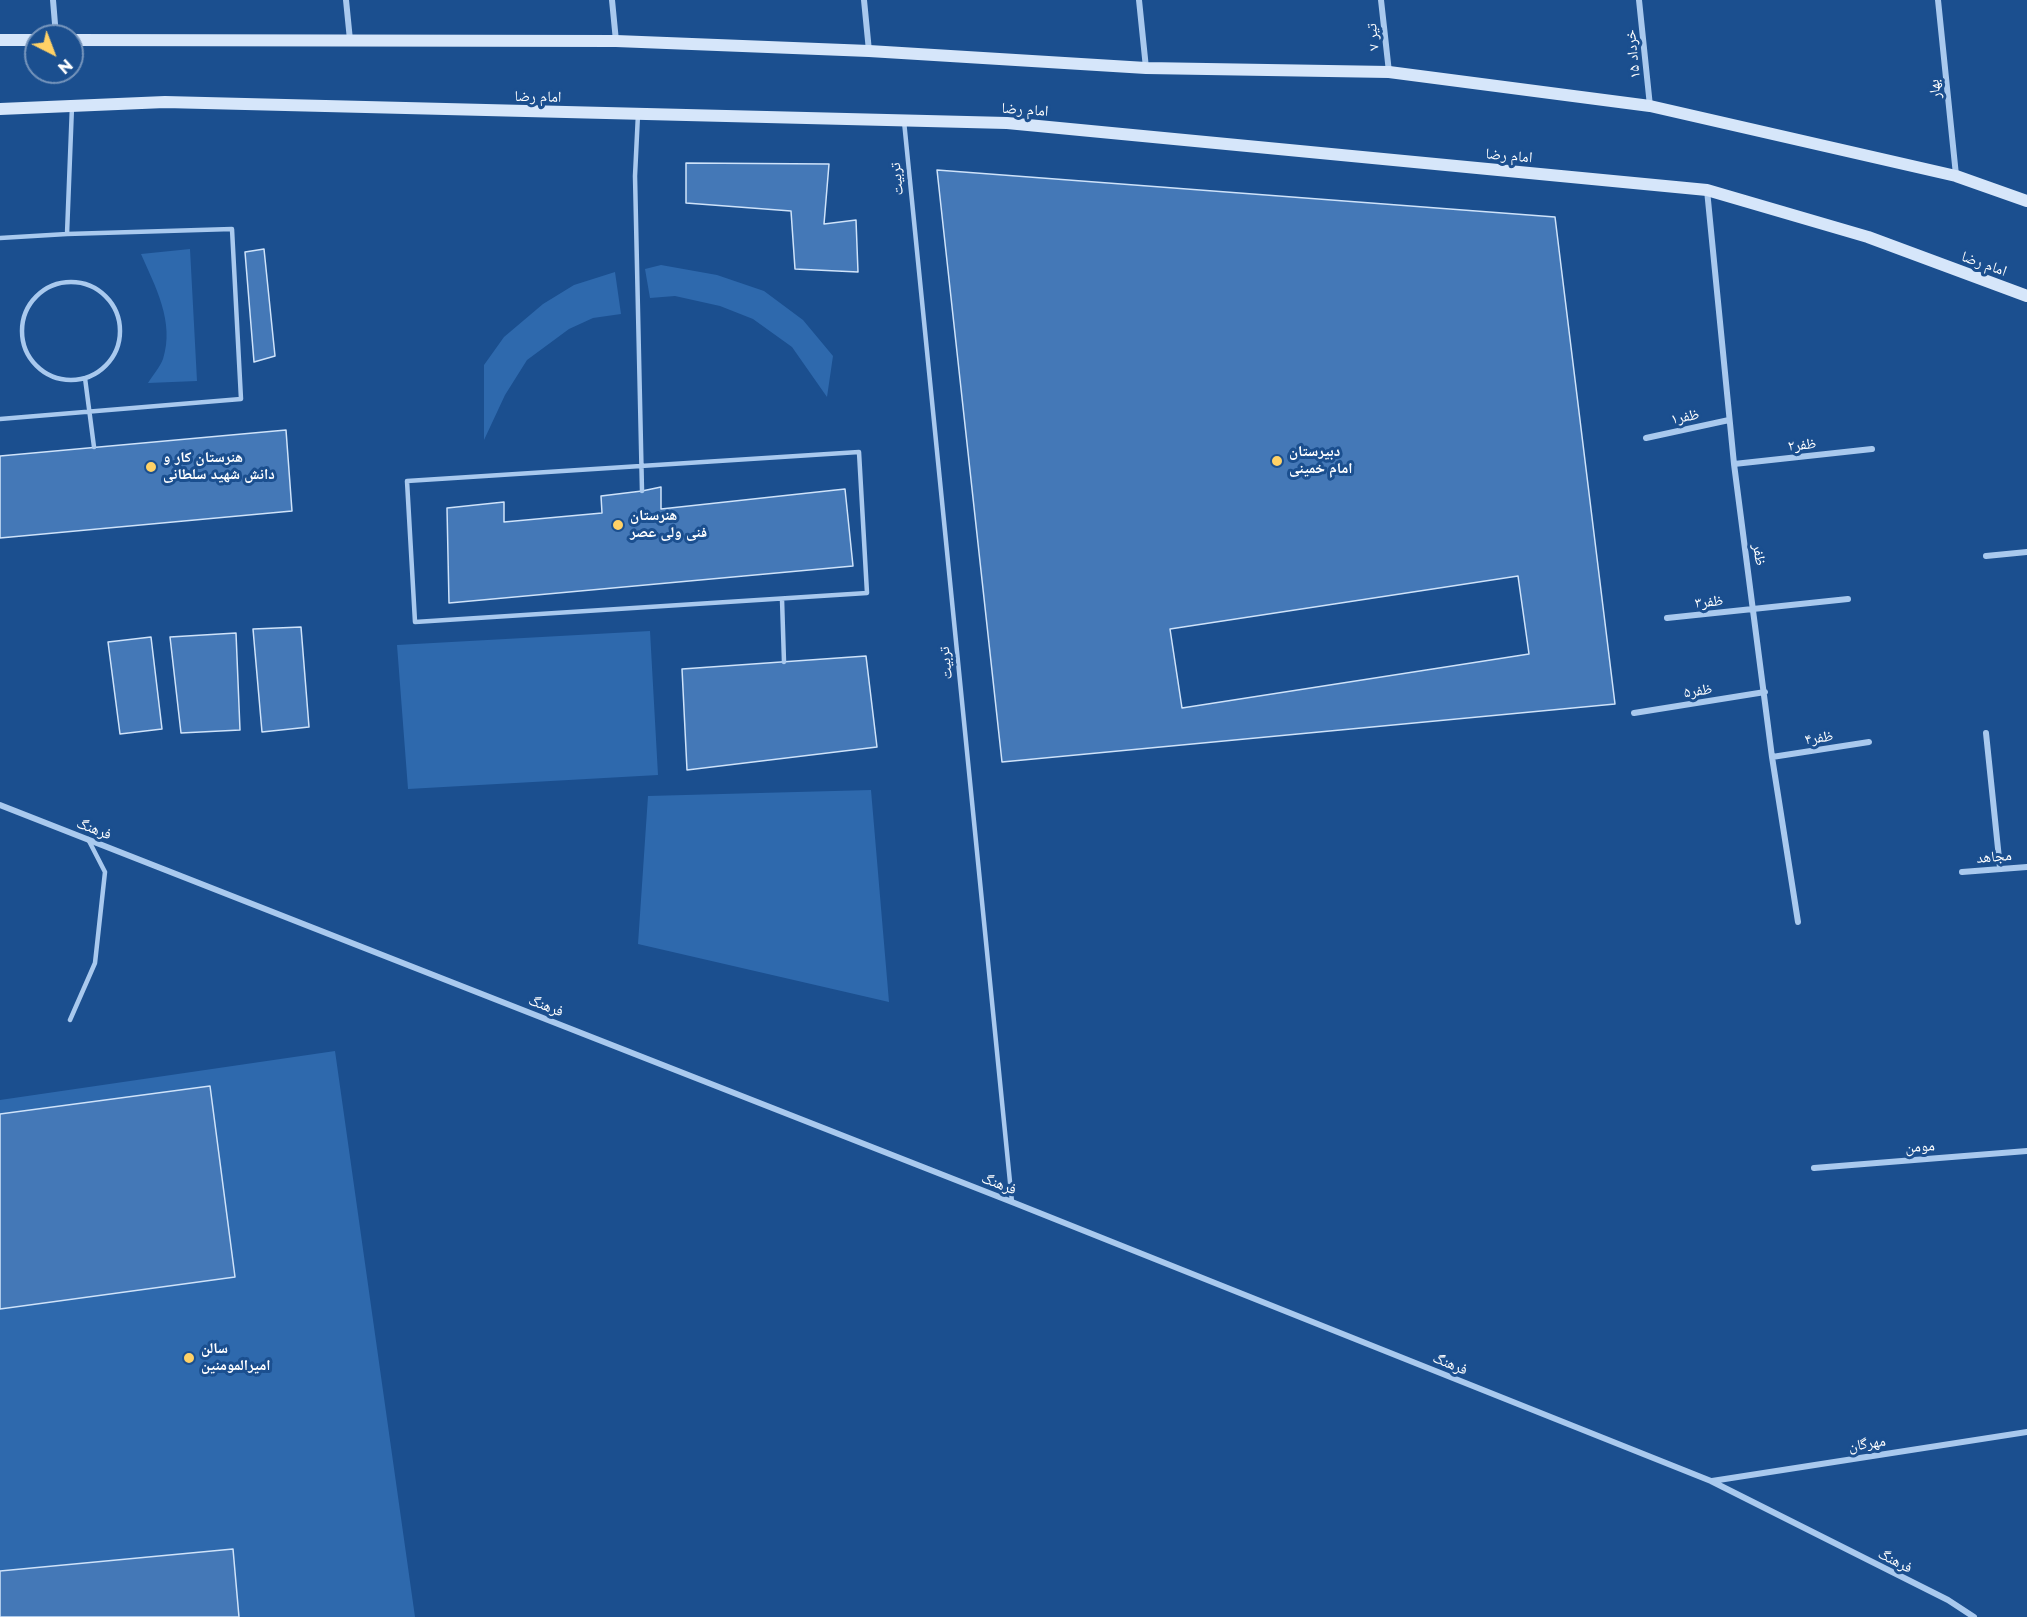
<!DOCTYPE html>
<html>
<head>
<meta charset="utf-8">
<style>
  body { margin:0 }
  #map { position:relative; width:2027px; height:1617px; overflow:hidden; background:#1b4f8f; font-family:Montserrat,sans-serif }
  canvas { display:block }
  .north { position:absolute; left:24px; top:24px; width:60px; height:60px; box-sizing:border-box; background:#1b4f8f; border:2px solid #7695bc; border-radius:50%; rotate:138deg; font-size:16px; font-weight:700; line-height:24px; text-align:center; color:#fff }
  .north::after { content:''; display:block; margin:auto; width:21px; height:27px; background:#ffd166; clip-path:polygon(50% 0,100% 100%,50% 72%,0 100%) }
</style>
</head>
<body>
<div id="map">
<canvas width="2027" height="1617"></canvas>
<div class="north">N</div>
</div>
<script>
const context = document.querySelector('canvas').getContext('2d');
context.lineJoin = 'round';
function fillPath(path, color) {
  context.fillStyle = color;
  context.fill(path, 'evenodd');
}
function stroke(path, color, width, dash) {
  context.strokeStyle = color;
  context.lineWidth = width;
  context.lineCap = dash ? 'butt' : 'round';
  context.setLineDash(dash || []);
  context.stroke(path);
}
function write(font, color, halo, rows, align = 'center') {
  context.font = font + ' Montserrat,"Noto Naskh Arabic",sans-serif';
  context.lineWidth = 6;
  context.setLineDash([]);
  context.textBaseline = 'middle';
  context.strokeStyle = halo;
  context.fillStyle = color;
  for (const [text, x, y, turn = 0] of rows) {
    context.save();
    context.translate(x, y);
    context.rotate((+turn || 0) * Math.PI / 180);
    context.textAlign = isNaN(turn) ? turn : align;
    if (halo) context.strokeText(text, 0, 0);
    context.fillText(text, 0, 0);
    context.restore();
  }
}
fillPath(new Path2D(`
  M 190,249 L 197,381 L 148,383 C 153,375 160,367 163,359 C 175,322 155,286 141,254 Z
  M 661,265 L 717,275 L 764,291 L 803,320 L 833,356 L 827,397 L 792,347 L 753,319 L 720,306 L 675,296 L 650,298 L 645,269 Z
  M 615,272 L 621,314 L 593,318 L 569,329 L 527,360 L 505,395 L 484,440 L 484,365 L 504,337 L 543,304 L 574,285 Z
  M 650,631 L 658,775 L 408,789 L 397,645 Z
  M 871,790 L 889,1002 L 638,944 L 648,796 Z
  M 335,1051 L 415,1617 L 0,1617 L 0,1100 Z`), '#2e69ad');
const building = new Path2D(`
  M 686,163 L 829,164 L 824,224 L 856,220 L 858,272 L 795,269 L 791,211 L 686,203 Z
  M 937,170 L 1555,217 L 1615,704 L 1002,762 Z
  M 264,249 L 275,356 L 254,362 L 245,252 Z
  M 286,430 L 292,511 L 0,538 L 0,456 Z
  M 661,487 L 661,509 L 845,489 L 853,566 L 449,603 L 447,508 L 504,502 L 504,522 L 602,513 L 601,496 L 642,491 Z
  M 1518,576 L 1529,654 L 1182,708 L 1170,629 Z
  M 301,627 L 309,727 L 262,732 L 253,629 Z
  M 236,633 L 240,730 L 181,733 L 170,637 Z
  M 151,637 L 162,729 L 120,734 L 108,642 Z
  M 866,656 L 877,747 L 687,770 L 682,669 Z
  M 210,1086 L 235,1277 L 0,1309 L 0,1114 Z
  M 233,1549 L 239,1617 L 0,1617 L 0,1571 Z`);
fillPath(building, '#4478b7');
stroke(building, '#cfe3fa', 1.5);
stroke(new Path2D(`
  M 638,114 L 635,176 L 642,491
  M 904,121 L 1012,1202
  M 67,234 L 72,106
  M 0,238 L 67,234 L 232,229 L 241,399 L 0,419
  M22 331a49 49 0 1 1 98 0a49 49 0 1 1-98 0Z
  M 85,378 L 94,447
  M 859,452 L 867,593 L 415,622 L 407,481 Z
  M 782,599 L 784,662
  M 70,1020 L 95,963 L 105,872 L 88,839`), '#a9c9ee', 4.5);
stroke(new Path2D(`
  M 53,0 L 56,36
  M 346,0 L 350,40
  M 612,0 L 616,41
  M 864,0 L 869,51
  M 1139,0 L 1146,68
  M 1381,0 L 1389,72
  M 1639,0 L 1650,106
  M 1938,0 L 1956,175
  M 1707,190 L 1734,464 L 1772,757 L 1798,922
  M 1646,438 L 1729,420
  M 1734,464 L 1872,449
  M 1986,556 L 2027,552
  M 1667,618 L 1848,599
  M 1634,713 L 1765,692
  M 1986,733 L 2000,868
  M 1772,757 L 1869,742
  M 0,805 L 1012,1202 L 1711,1481 L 1948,1600 L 1974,1617
  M 1962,872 L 2027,867
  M 1814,1168 L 2027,1151
  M 1712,1481 L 2027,1432`), '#a9c9ee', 6);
stroke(new Path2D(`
  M 0,40 L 36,40
  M 72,40 L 616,41 L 869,51 L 1146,68 L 1389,72 L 1650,106 L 1956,176 L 2027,201
  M 0,109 L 165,102 L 1007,123 L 1707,190 L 1868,237 L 2027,296`), '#d6e6fa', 12);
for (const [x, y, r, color] of [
  [1277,461,6,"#ffd166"],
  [151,467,6,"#ffd166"],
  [618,525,6,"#ffd166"],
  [189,1358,6,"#ffd166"]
]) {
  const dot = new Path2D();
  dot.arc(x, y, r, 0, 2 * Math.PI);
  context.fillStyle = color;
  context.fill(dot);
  stroke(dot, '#1b4f8f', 2);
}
write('15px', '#fff', '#1b4f8f', [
  ["۷ تیر",1373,37,-96],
  ["۱۵ خرداد",1633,54,-96],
  ["بهار",1935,89,-96],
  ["امام رضا",538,97,1],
  ["امام رضا",1025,110,4],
  ["امام رضا",1509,156,5],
  ["تربیت",897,179,-96],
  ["امام رضا",1984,264,20],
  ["ظفر۱",1685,417,-12],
  ["ظفر۲",1802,445,-6],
  ["ظفر",1759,555,82],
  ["ظفر۳",1709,602,-6],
  ["تربیت",946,663,-96],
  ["ظفر۵",1698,691,-9],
  ["ظفر۴",1819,738,-9],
  ["فرهنگ",94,829,21],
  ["مجاهد",1994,857,-5],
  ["فرهنگ",546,1006,21],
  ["مومن",1920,1147,-4],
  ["فرهنگ",999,1184,21],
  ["فرهنگ",1450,1364,22],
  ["مهرگان",1867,1444,-9],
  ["فرهنگ",1895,1561,27]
]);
write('bold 15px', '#fff', '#1b4f8f', [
  ["دبیرستان",1289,452],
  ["امام خمینی",1289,469],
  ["هنرستان کار و",163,458],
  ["دانش شهید سلطانی",163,475],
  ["هنرستان",630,516],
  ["فنی ولی عصر",630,533],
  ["سالن",201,1349],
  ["امیرالمومنین",201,1366]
], 'left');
</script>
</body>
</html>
